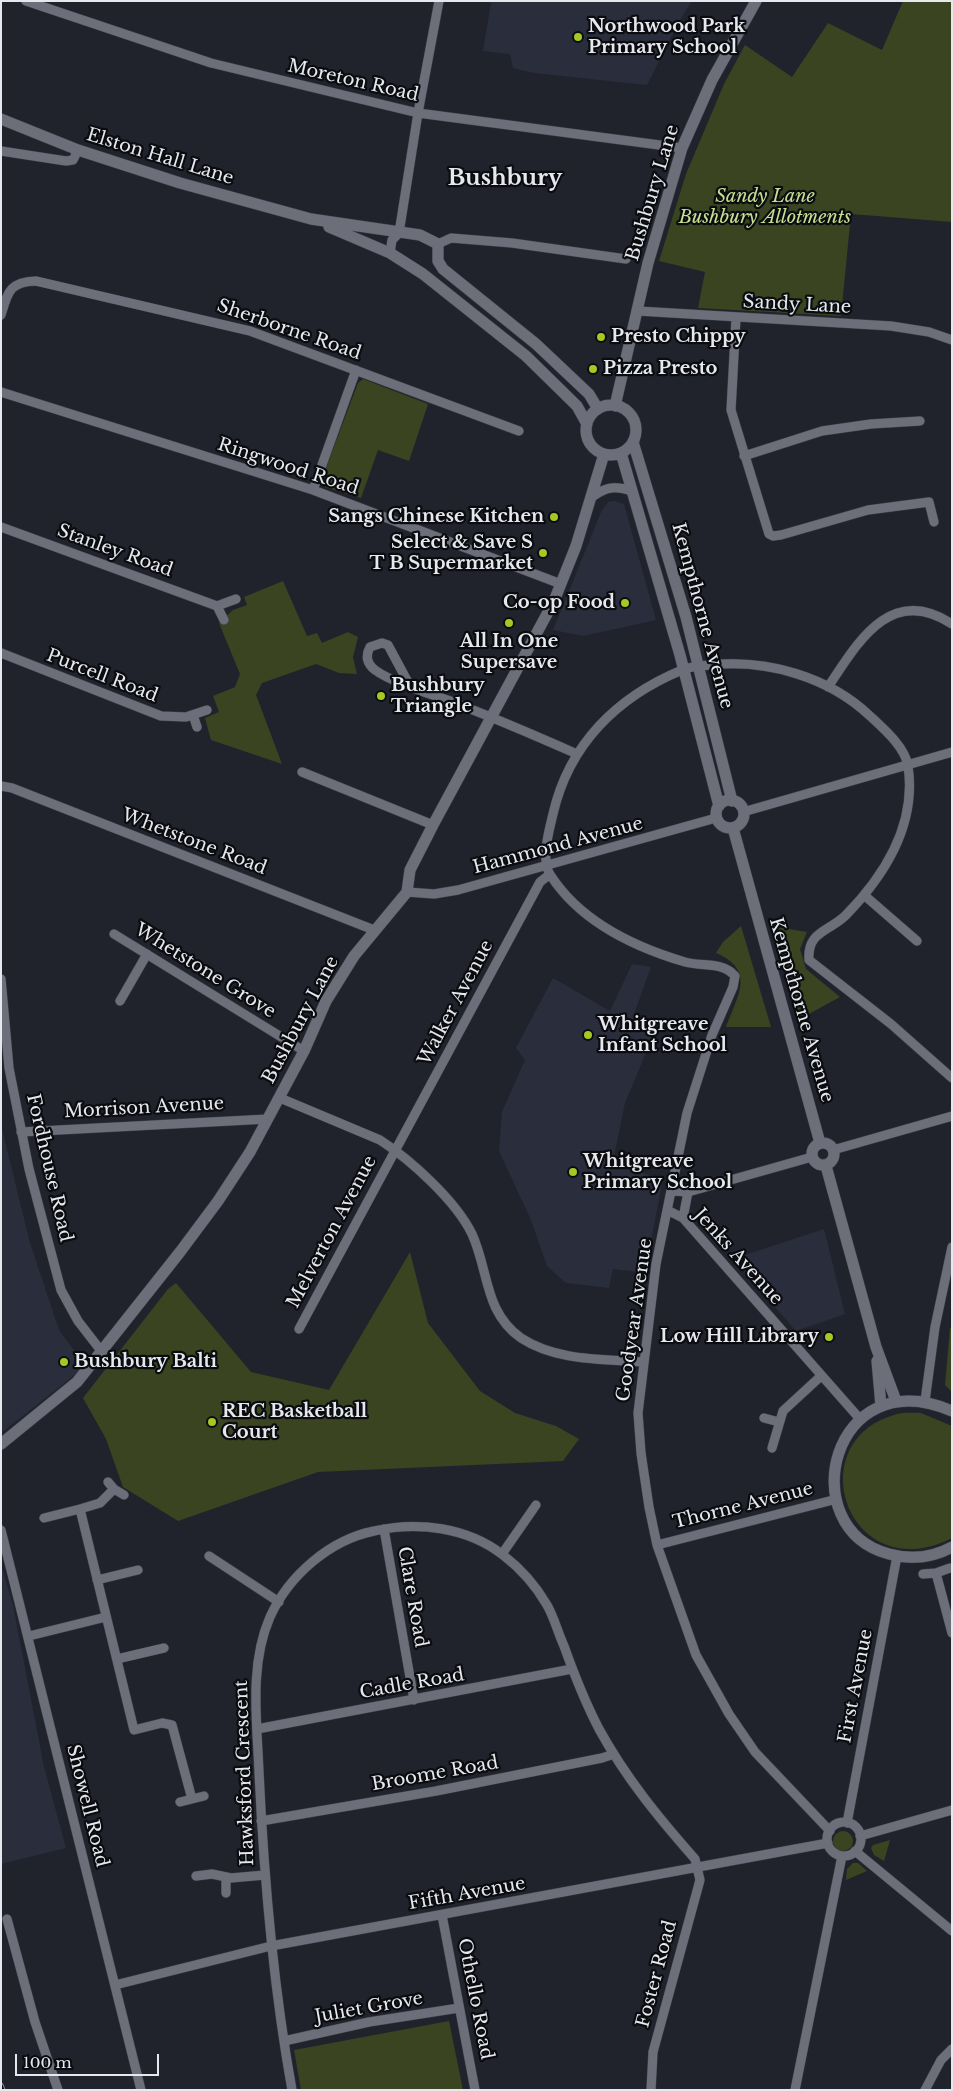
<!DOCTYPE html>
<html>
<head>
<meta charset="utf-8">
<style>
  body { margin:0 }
  #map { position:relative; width:953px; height:2091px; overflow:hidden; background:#20232c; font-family:"Libre Baskerville",serif }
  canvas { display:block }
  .frame { position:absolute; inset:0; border:2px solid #e6e8ee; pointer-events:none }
  .scale { position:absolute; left:15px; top:2054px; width:144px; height:22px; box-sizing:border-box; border:2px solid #e6e8ee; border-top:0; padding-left:6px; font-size:15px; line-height:18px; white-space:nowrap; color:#e6e8ee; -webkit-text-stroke:4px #0b0c10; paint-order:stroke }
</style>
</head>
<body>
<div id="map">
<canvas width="953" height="2091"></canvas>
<div class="frame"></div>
<div class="scale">100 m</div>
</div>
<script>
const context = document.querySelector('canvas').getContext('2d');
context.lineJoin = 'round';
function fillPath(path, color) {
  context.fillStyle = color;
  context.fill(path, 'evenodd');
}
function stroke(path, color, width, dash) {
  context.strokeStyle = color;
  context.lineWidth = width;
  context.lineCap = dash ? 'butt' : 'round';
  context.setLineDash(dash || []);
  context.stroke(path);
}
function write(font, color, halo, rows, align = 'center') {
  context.font = font + ' "Libre Baskerville",serif';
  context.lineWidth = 4.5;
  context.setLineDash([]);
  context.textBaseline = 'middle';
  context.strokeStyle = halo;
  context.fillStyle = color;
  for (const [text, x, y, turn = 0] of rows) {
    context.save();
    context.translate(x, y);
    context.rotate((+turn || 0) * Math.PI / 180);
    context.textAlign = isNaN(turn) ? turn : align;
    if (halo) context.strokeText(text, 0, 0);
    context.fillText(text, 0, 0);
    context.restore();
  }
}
fillPath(new Path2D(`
  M 486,1 L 692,1 L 678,23 L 647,85 L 534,73 L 513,68 L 510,54 L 483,51 L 491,3 Z
  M 614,501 L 624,504 L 656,620 L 583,636 L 553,630 L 602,510 L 608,502 Z
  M 632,964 L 651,967 L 634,1014 L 659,1022 L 625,1103 L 612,1166 L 663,1178 L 645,1273 L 613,1269 L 609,1288 L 566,1283 L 547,1266 L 531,1220 L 499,1151 L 502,1112 L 525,1060 L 516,1048 L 553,978 L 610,1011 Z
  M 1,1125 L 30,1243 L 59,1330 L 86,1366 L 1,1433 Z
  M 824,1229 L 845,1314 L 796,1331 L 733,1259 Z
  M 1,1564 L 13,1605 L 44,1767 L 66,1848 L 1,1864 Z`), '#2a2e3c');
fillPath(new Path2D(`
  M 903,1 L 952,1 L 952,222 L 851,214 L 841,316 L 698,308 L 705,272 L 659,261 L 686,174 L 724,84 L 745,45 L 792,77 L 828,23 L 882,50 Z
  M 363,379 L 428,404 L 409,461 L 378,450 L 361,498 L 325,487 L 323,476 L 358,383 Z
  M 283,581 L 307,636 L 317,633 L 322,643 L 348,632 L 358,637 L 353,657 L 357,674 L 339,673 L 316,664 L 262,683 L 256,695 L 282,764 L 211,740 L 205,718 L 219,712 L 213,696 L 235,687 L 240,674 L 219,623 L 233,610 L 247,605 L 244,597 Z
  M 741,926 L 771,1027 L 726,1027 C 738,995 756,970 716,953 L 723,942 Z
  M 777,927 L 807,932 L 800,949 L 806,969 L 840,997 L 798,1020 Z
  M 410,1252 L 428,1323 L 480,1391 L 515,1413 L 556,1426 L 579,1439 L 563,1461 L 318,1472 L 178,1521 L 123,1487 L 106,1439 L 83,1398 L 168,1289 L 176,1283 L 251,1372 L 329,1390 Z
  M 950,1328 L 952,1328 L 952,1392 L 945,1385 Z
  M 921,1413 L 952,1426 L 952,1538 C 849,1590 798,1443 894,1415 C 902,1412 913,1413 921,1413 Z
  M833 1841a10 10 0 1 1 20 0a10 10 0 1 1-20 0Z
  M 890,1840 L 884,1861 L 874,1855 L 871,1848 L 873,1845 Z
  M 853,1863 L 858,1863 L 867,1871 L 846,1880 L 847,1869 Z
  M 449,2021 L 463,2090 L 301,2090 L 294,2050 Z`), '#3a4421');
const minor = new Path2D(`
  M 26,1 L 211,63 L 418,113 L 682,148
  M 1,151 L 66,161 L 73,160 L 78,150
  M 438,244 L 451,238 L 512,243 L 626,259
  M 390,253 L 392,240 L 399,233 L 418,113 L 439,1
  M 638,311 L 891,326 L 929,332 L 952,340
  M 1,315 C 8,292 9,282 36,281 L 250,331 L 519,431
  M 736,318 L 731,410 L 769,534 L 773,536 L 781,535 L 868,510 L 929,502 L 934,522
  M 1,392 L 313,490 L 561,584
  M 744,456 L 822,431 L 871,424 L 920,421
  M 313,490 L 356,370
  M 592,497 C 607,486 616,486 632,491
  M 1,527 L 217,606
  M 224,620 L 217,606 L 236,599
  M 1,653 L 161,716 L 186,717 L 207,710
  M 410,686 L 388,645 L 382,643 L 370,647 C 365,656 367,664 375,670 C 393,683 428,693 450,701 C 492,717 534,735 577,754
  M 828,687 C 857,644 890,583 952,624
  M 193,715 L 197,727
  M 302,772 L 433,825
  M 1,786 L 12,788 L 374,930
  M 743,812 L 952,752
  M 407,892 L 434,894 L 458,890 L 716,818
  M 864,895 L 917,941
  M 114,934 L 304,1051
  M 1,979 L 9,1068 L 29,1169 L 61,1290 L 78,1321 L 102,1352
  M 120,1001 L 147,954
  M 280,1098 L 380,1140 C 411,1160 456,1201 472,1234 C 489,1271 484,1312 521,1338 C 556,1361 602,1359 643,1362
  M 21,1132 L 268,1119
  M 833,1150 L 952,1116
  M 673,1191 L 688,1192 L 812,1157
  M 669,1211 L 683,1218 L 860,1419
  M 683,1218 L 688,1192
  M 299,1329 L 540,882 L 549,875
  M 925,1401 L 935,1327 L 952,1247
  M 764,1418 L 779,1422
  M 772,1448 L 783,1411 L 821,1376
  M 108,1482 L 114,1489 L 124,1495
  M 80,1509 L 100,1503 L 114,1489
  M 44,1518 L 80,1509 L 134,1730 L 162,1723 L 172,1725 L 192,1799
  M 384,1529 L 414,1700
  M 1,1530 L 141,2090
  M 657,1545 L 837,1499
  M 502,1554 L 536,1505
  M 209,1556 L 279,1602
  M 936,1573 L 950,1568
  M 923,1574 L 936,1573 L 952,1633
  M 97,1580 L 138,1570
  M 29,1636 L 106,1617
  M 117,1659 L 164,1648
  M 257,1729 L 572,1669
  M 180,1802 L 204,1796
  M 261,1821 L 436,1791 L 602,1758 L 614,1754
  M827 1839a17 17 0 1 1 34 0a17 17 0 1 1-34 0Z
  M 847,1823 L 897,1556
  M 830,1831 L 755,1752 L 729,1714 L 696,1655 L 657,1545 L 649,1507 L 641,1453 L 638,1413 L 656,1264 L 687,1113 L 712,1035 L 733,987 L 735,976 C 722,961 702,967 685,962 C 634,947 581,922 551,876 C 540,861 549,831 553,814 C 569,744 617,697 682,670 C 691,666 702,666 711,665 C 767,659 829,677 870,716 C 884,729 905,747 908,766 C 917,825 885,875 846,915 C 829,932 807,931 809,960 L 891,1024 L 952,1078
  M 860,1836 L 952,1810
  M 855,1851 L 952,1931
  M 196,1876 L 212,1874 L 231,1878 L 265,1875
  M 226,1878 L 226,1893
  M 442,1915 L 475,2090
  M 7,1919 L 35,2022 L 58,2090
  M 115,1985 L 271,1946 L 828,1843
  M 284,2041 L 369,2022 L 459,2008
  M 292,2090 C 273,1985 264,1879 259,1772 C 257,1721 249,1665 270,1617 C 289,1575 330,1540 374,1531 C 417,1521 467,1527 503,1555 C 520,1568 536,1586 547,1605 C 554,1617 558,1633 564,1646 C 574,1674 585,1702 599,1729 C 626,1778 658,1817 695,1859 L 700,1880 L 653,2052 L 651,2090
  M 795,2090 L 842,1856
  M 925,2090 L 941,2060 L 952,2049`);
const tertiary = new Path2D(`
  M 1,119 L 78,150 L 180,183 L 311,219 L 420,235 L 438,244 L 438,261 L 443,269 L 536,344 L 589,394 L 598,409
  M 329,227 L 390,253 L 423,274 L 526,356 L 577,406 L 587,424
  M586 430a25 25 0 1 1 50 0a25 25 0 1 1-50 0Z
  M 615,406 L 648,263 L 682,148 L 712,80 L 756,1
  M 633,442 L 686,617 L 732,801
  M 621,453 L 680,655 L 719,806
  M716 814a14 14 0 1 1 28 0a14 14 0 1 1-28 0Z
  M 733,828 L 820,1143
  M812 1154a11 11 0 1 1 22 0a11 11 0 1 1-22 0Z
  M 826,1166 L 876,1347 L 896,1401
  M 877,1361 L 881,1406
  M 952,1411 C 832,1359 791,1528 889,1554 C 911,1560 932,1558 952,1547
  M 1,1444 L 77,1382 L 180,1252 L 218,1201 L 250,1152 L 304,1051 L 326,1001 L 354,956 L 407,892 L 410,870 L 433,825 L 554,601 L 576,546 L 604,454`);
stroke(minor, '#3f4148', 10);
stroke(tertiary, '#3f4148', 12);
stroke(minor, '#6c6f7a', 9);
stroke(tertiary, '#6c6f7a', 11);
const rail = new Path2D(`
  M 1,2085 L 3,2090`);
stroke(rail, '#8c8f96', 5);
stroke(rail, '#0b0c10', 3, [9]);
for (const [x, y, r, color] of [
  [578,37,5,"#a5c823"],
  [601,337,5,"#a5c823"],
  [593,369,5,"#a5c823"],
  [554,517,5,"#a5c823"],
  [543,553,5,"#a5c823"],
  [625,603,5,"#a5c823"],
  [509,623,5,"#a5c823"],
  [381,696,5,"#a5c823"],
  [588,1035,5,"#a5c823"],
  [573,1172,5,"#a5c823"],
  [829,1337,5,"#a5c823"],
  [64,1362,5,"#a5c823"],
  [212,1422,5,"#a5c823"]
]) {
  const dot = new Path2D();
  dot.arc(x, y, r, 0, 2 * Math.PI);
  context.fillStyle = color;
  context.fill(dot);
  stroke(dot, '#0b0c10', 2);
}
write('bold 18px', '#e6e8ee', '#0b0c10', [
  ["Northwood Park",588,27],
  ["Primary School",588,48],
  ["Presto Chippy",611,337],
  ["Pizza Presto",603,369],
  ["Sangs Chinese Kitchen",544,517,"right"],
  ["Select & Save S",533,543,"right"],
  ["T B Supermarket",533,564,"right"],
  ["Co-op Food",615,603,"right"],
  ["All In One",509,642,"center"],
  ["Supersave",509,663,"center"],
  ["Bushbury",391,686],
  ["Triangle",391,707],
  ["Whitgreave",598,1025],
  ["Infant School",598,1046],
  ["Whitgreave",583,1162],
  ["Primary School",583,1183],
  ["Low Hill Library",819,1337,"right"],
  ["Bushbury Balti",74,1362],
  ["REC Basketball",222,1412],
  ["Court",222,1433]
], 'left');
write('18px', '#e6e8ee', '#0b0c10', [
  ["Moreton Road",353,81,13],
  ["Elston Hall Lane",160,157,17],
  ["Bushbury Lane",653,193,-73],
  ["Sandy Lane",797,305,3],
  ["Sherborne Road",289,330,19],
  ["Ringwood Road",288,467,18],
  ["Stanley Road",115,551,20],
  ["Kempthorne Avenue",702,616,75],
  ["Purcell Road",102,676,21],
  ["Whetstone Road",194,842,21],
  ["Hammond Avenue",558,846,-15],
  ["Whetstone Grove",205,971,32],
  ["Walker Avenue",456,1003,-62],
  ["Kempthorne Avenue",801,1010,74],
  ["Bushbury Lane",301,1020,-62],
  ["Morrison Avenue",144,1108,-3],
  ["Fordhouse Road",49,1168,77],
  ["Melverton Avenue",332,1232,-62],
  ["Jenks Avenue",738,1257,48],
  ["Goodyear Avenue",635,1320,-82],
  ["Thorne Avenue",743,1506,-14],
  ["Clare Road",412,1597,80],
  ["Cadle Road",412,1684,-10],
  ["First Avenue",856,1686,-79],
  ["Hawksford Crescent",245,1773,-92],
  ["Broome Road",435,1774,-10],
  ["Showell Road",87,1806,76],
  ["Fifth Avenue",467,1894,-10],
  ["Foster Road",657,1974,-75],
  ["Othello Road",475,1999,79],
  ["Juliet Grove",369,2008,-10]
]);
write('italic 18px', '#c8e091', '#0b0c10', [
  ["Sandy Lane",765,197],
  ["Bushbury Allotments",765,218]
]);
write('bold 22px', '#e6e8ee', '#0b0c10', [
  ["Bushbury",505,179]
]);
</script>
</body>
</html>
